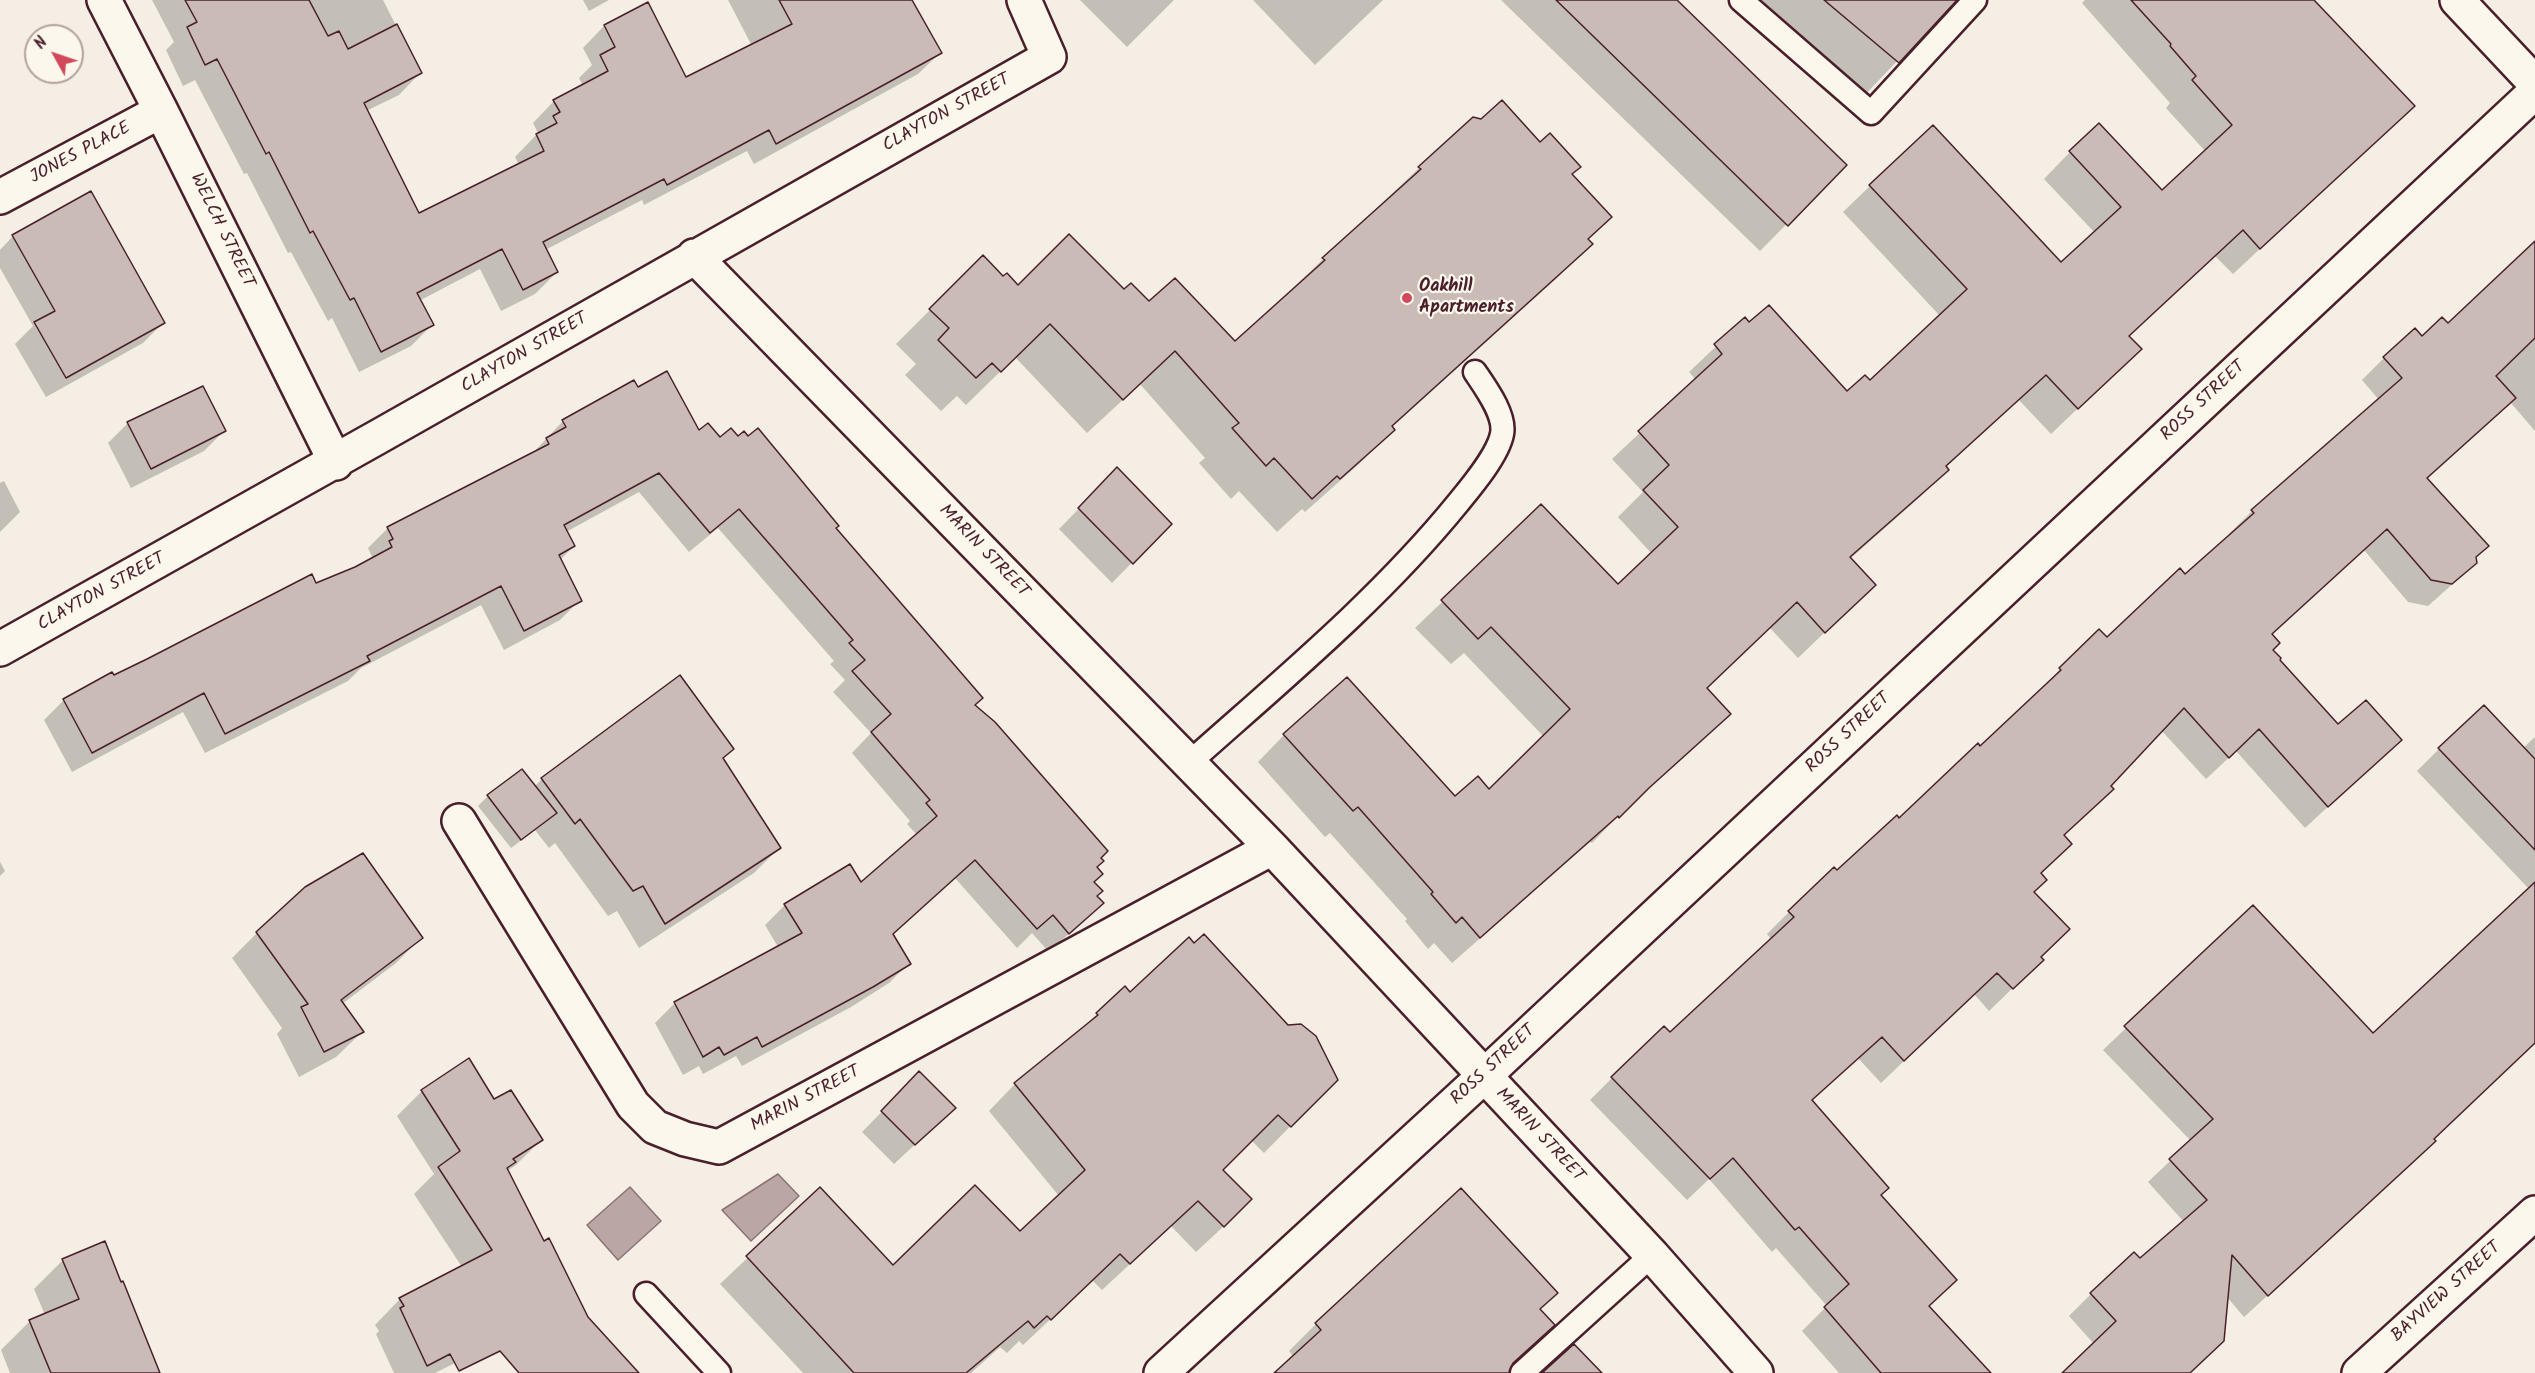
<!DOCTYPE html>
<html>
<head>
<meta charset="utf-8">
<style>
  body { margin:0 }
  #map { position:relative; width:2535px; height:1373px; overflow:hidden; background:#f4eee4; font-family:Kalam,sans-serif }
  canvas { display:block }
  .north { position:absolute; left:24px; top:24px; width:60px; height:60px; box-sizing:border-box; background:#fbf7ec; border:2px solid #b4a19f; border-radius:50%; rotate:310deg; font-size:16px; font-weight:700; line-height:24px; text-align:center; color:#4a1f2b }
  .north::after { content:''; display:block; margin:auto; width:21px; height:27px; background:#d1495b; clip-path:polygon(50% 0,100% 100%,50% 72%,0 100%) }
</style>
</head>
<body>
<div id="map">
<canvas width="2535" height="1373"></canvas>
<div class="north">N</div>
</div>
<script>
const context = document.querySelector('canvas').getContext('2d');
context.lineJoin = 'round';
function fillPath(path, color) {
  context.fillStyle = color;
  context.fill(path, 'evenodd');
}
function stroke(path, color, width, dash) {
  context.strokeStyle = color;
  context.lineWidth = width;
  context.lineCap = dash ? 'butt' : 'round';
  context.setLineDash(dash || []);
  context.stroke(path);
}
function write(font, color, halo, rows, align = 'center') {
  context.font = font + ' Kalam,sans-serif';
  context.lineWidth = 4.5;
  context.setLineDash([]);
  context.textBaseline = 'middle';
  context.strokeStyle = halo;
  context.fillStyle = color;
  for (const [text, x, y, turn = 0] of rows) {
    context.save();
    context.translate(x, y);
    context.rotate((+turn || 0) * Math.PI / 180);
    context.textAlign = isNaN(turn) ? turn : align;
    if (halo) context.strokeText(text, 0, 0);
    context.fillText(text, 0, 0);
    context.restore();
  }
}
const water = new Path2D(`
  M 778,1174 L 799,1196 L 751,1241 L 722,1210 Z
  M 630,1187 L 661,1221 L 618,1260 L 587,1225 Z`);
fillPath(water, '#baa7a5');
stroke(water, '#8d7174', 1.5);
fillPath(new Path2D(`
  M 152,0 L 383,0 L 420,73 L 399,95 L 366,111 L 418,215 L 519,165 L 515,157 L 538,133 L 533,123 L 554,101 L 583,86 L 579,78 L 592,65 L 583,48 L 604,26 L 647,4 L 686,79 L 752,46 L 728,0 L 910,0 L 940,53 L 918,74 L 754,164 L 747,151 L 644,205 L 642,200 L 545,250 L 557,272 L 535,294 L 501,311 L 480,269 L 419,301 L 432,325 L 411,346 L 359,372 L 332,318 L 328,321 L 291,252 L 288,253 L 247,173 L 244,174 L 195,80 L 183,86 L 166,50 L 174,42 Z
  M 583,0 L 609,0 L 589,11 Z
  M 1080,0 L 1174,0 L 1127,47 Z
  M 1253,0 L 1383,0 L 1315,65 Z
  M 1501,0 L 1675,0 L 1845,165 L 1760,251 Z
  M 1743,0 L 1955,0 L 1861,99 Z
  M 2085,0 L 2312,0 L 2413,106 L 2233,274 L 2215,256 L 2128,337 L 2140,349 L 2051,434 L 2019,400 L 1945,468 L 1947,470 L 1920,497 L 1850,559 L 1847,611 L 1798,658 L 1769,627 L 1705,688 L 1729,714 L 1702,741 L 1624,810 L 1592,843 L 1590,842 L 1452,963 L 1434,943 L 1428,949 L 1405,921 L 1407,919 L 1330,833 L 1325,837 L 1258,762 L 1284,735 L 1455,798 L 1489,791 L 1544,737 L 1464,653 L 1451,664 L 1415,628 L 1541,507 L 1618,586 L 1652,554 L 1618,517 L 1643,492 L 1612,459 L 1696,380 L 1689,372 L 1745,319 L 1847,393 L 1870,382 L 1940,316 L 1843,212 L 1870,186 L 2061,264 L 2095,233 L 2044,179 L 2070,152 L 2162,192 L 2205,151 L 2166,108 L 2170,103 L 2082,3 Z
  M 1419,168 L 1571,174 L 1610,217 L 1587,240 L 1591,244 L 1557,278 L 1391,428 L 1393,430 L 1359,464 L 1305,512 L 1302,509 L 1277,532 L 1239,491 L 1231,499 L 1199,463 L 1205,458 L 1140,384 L 1087,433 L 1015,357 L 966,405 L 957,396 L 941,411 L 905,375 L 916,364 L 896,344 L 983,257 L 1003,278 L 1018,287 L 1124,291 L 1235,343 Z
  M 13,236 L 163,323 L 143,343 L 46,397 L 15,344 L 33,326 L 0,268 L 0,250 Z
  M 2535,243 L 2535,431 L 2511,403 L 2426,480 L 2476,563 L 2428,606 L 2408,602 L 2364,550 L 2271,635 L 2271,650 L 2278,660 L 2338,727 L 2400,740 L 2305,828 L 2236,751 L 2206,779 L 2161,730 L 2063,836 L 2039,874 L 2032,892 L 2039,958 L 2019,982 L 1989,1011 L 1974,994 L 1881,1083 L 1858,1058 L 1811,1101 L 1880,1195 L 1928,1307 L 1989,1373 L 1839,1373 L 1802,1331 L 1827,1306 L 1776,1248 L 1772,1252 L 1709,1179 L 1687,1200 L 1590,1100 L 1612,1078 L 1669,1034 L 1772,940 L 1767,934 L 1789,912 L 1899,820 L 2039,692 L 2060,669 L 2107,639 L 2185,576 L 2231,535 L 2229,534 L 2252,511 L 2379,400 L 2362,380 L 2384,358 L 2448,325 Z
  M 638,390 L 699,433 L 720,439 L 834,528 L 973,706 L 1099,858 L 1092,883 L 1095,896 L 1102,903 L 1049,952 L 1032,933 L 1017,948 L 955,878 L 892,935 L 909,963 L 889,983 L 851,1007 L 742,1066 L 736,1056 L 703,1074 L 699,1066 L 683,1075 L 655,1023 L 675,1003 L 778,947 L 765,925 L 785,905 L 861,884 L 917,835 L 907,824 L 910,821 L 852,753 L 871,733 L 833,692 L 845,680 L 830,664 L 834,661 L 718,528 L 689,552 L 639,492 L 566,532 L 574,546 L 560,560 L 580,600 L 560,620 L 504,650 L 481,605 L 361,668 L 348,681 L 205,753 L 183,712 L 72,772 L 44,720 L 64,700 L 373,559 L 368,548 L 388,528 L 531,455 L 563,421 Z
  M 128,423 L 224,431 L 204,451 L 131,488 L 108,443 Z
  M 1117,470 L 1170,524 L 1112,583 L 1059,529 Z
  M 4,481 L 20,512 L 0,532 L 0,483 Z
  M 2535,737 L 2535,1042 L 2432,1140 L 2434,1141 L 2412,1164 L 2244,1317 L 2227,1297 L 2190,1373 L 2064,1373 L 2094,1344 L 2069,1316 L 2091,1294 L 2139,1260 L 2184,1222 L 2148,1182 L 2191,1141 L 2103,1050 L 2253,907 L 2373,1035 L 2529,889 L 2417,771 L 2439,749 L 2523,748 Z
  M 732,749 L 722,759 L 780,847 L 754,873 L 639,948 L 617,911 L 608,916 L 555,843 L 549,848 L 535,830 L 511,848 L 478,806 L 488,796 L 534,787 L 542,779 Z
  M 0,862 L 5,871 L 0,876 Z
  M 257,933 L 421,938 L 396,963 L 342,1004 L 362,1032 L 336,1057 L 299,1077 L 277,1034 L 282,1028 L 232,958 Z
  M 1130,994 L 1336,1080 L 1264,1153 L 1251,1140 L 1221,1170 L 1224,1226 L 1196,1252 L 1171,1226 L 1102,1290 L 1092,1280 L 1023,1345 L 1019,1341 L 1007,1353 L 1000,1347 L 971,1373 L 803,1373 L 720,1284 L 820,1189 L 892,1267 L 1020,1233 L 1059,1196 L 989,1111 L 1015,1084 L 1078,1032 L 1097,1014 Z
  M 919,1074 L 934,1127 L 894,1164 L 862,1132 Z
  M 422,1091 L 493,1101 L 541,1140 L 516,1165 L 507,1171 L 549,1316 L 435,1373 L 394,1373 L 376,1334 L 379,1331 L 375,1325 L 400,1299 L 462,1267 L 414,1194 L 434,1174 L 397,1116 Z
  M 1461,1190 L 1556,1293 L 1539,1310 L 1553,1325 L 1510,1366 L 1508,1373 L 1276,1373 L 1294,1357 L 1289,1351 L 1316,1324 Z
  M 63,1260 L 159,1373 L 10,1373 L 1,1350 L 30,1321 L 45,1315 L 34,1289 Z`), '#0003');
const building = new Path2D(`
  M 185,0 L 309,0 L 328,36 L 339,31 L 348,49 L 397,24 L 422,73 L 364,103 L 419,213 L 544,151 L 536,134 L 557,123 L 553,116 L 560,112 L 553,100 L 608,71 L 600,55 L 615,47 L 604,25 L 648,2 L 686,77 L 792,24 L 779,0 L 912,0 L 942,53 L 776,144 L 769,130 L 667,185 L 664,179 L 543,242 L 558,272 L 523,290 L 502,249 L 417,293 L 434,325 L 381,352 L 354,298 L 350,300 L 313,231 L 310,233 L 269,152 L 266,154 L 217,59 L 205,65 L 187,27 L 197,22 Z
  M 1556,0 L 1677,0 L 1847,165 L 1788,226 Z
  M 1824,0 L 1957,0 L 1899,63 Z
  M 2131,0 L 2314,0 L 2415,106 L 2260,249 L 2243,230 L 2129,336 L 2142,349 L 2078,409 L 2046,375 L 1946,466 L 1949,470 L 1850,557 L 1876,585 L 1825,633 L 1797,602 L 1707,688 L 1731,714 L 1649,788 L 1619,818 L 1618,816 L 1480,938 L 1462,917 L 1456,923 L 1431,894 L 1433,892 L 1358,807 L 1353,811 L 1283,734 L 1347,677 L 1455,796 L 1478,776 L 1489,789 L 1570,709 L 1491,627 L 1478,639 L 1441,600 L 1541,504 L 1618,584 L 1678,527 L 1643,490 L 1669,465 L 1638,431 L 1722,354 L 1714,344 L 1745,317 L 1749,322 L 1769,305 L 1847,391 L 1865,375 L 1870,380 L 1967,289 L 1869,185 L 1933,125 L 2061,262 L 2121,207 L 2069,151 L 2099,123 L 2162,190 L 2232,125 L 2192,80 L 2196,76 L 2170,46 L 2171,44 Z
  M 1502,100 L 1540,142 L 1550,133 L 1581,167 L 1572,174 L 1612,217 L 1588,239 L 1593,244 L 1392,426 L 1395,430 L 1340,479 L 1337,476 L 1312,499 L 1274,458 L 1266,466 L 1232,428 L 1239,423 L 1175,351 L 1123,400 L 1050,324 L 1001,372 L 992,363 L 976,378 L 938,340 L 949,328 L 929,309 L 983,255 L 1003,276 L 1007,273 L 1018,285 L 1069,234 L 1124,289 L 1131,283 L 1149,301 L 1175,278 L 1235,341 L 1325,260 L 1322,258 L 1421,169 L 1418,167 L 1473,117 L 1481,119 Z
  M 91,191 L 165,323 L 66,378 L 34,322 L 55,311 L 12,235 Z
  M 2535,241 L 2535,338 L 2496,376 L 2516,398 L 2427,478 L 2489,546 L 2476,557 L 2477,563 L 2452,584 L 2431,580 L 2387,529 L 2272,634 L 2280,643 L 2273,650 L 2281,658 L 2280,660 L 2338,724 L 2366,700 L 2402,740 L 2328,807 L 2259,729 L 2229,758 L 2184,708 L 2111,786 L 2114,789 L 2064,835 L 2072,844 L 2041,873 L 2047,880 L 2034,892 L 2070,929 L 2041,957 L 2044,960 L 2013,989 L 1997,973 L 1904,1061 L 1882,1037 L 1812,1100 L 1889,1188 L 1881,1195 L 1957,1280 L 1929,1306 L 1991,1373 L 1881,1373 L 1824,1307 L 1849,1284 L 1799,1227 L 1795,1230 L 1733,1158 L 1710,1179 L 1611,1077 L 1664,1026 L 1670,1032 L 1794,917 L 1788,911 L 1834,867 L 1837,870 L 1897,815 L 1899,818 L 1978,743 L 1980,746 L 2061,670 L 2059,668 L 2099,629 L 2107,637 L 2180,568 L 2185,574 L 2254,513 L 2251,510 L 2402,378 L 2383,357 L 2415,328 L 2422,336 L 2442,317 L 2448,323 Z
  M 667,371 L 699,430 L 708,423 L 720,437 L 731,428 L 738,436 L 744,431 L 748,436 L 758,428 L 839,526 L 836,528 L 983,698 L 975,705 L 995,722 L 1108,851 L 1101,858 L 1104,861 L 1097,867 L 1103,874 L 1094,882 L 1103,891 L 1097,896 L 1104,903 L 1069,934 L 1053,915 L 1037,929 L 975,860 L 893,934 L 911,964 L 873,987 L 762,1047 L 757,1037 L 724,1055 L 719,1047 L 703,1057 L 674,1002 L 802,933 L 784,904 L 850,864 L 861,882 L 937,816 L 926,803 L 930,800 L 871,732 L 891,714 L 852,671 L 865,660 L 849,643 L 853,640 L 739,509 L 710,533 L 659,473 L 564,525 L 575,546 L 559,555 L 582,601 L 524,631 L 501,586 L 367,656 L 370,661 L 225,734 L 204,693 L 92,753 L 63,699 L 112,672 L 114,675 L 147,659 L 312,574 L 316,583 L 355,567 L 392,547 L 389,541 L 393,539 L 387,527 L 549,444 L 546,438 L 566,427 L 562,420 L 634,380 L 638,387 Z
  M 203,386 L 226,431 L 151,469 L 127,422 Z
  M 1117,467 L 1172,524 L 1133,564 L 1078,508 Z
  M 680,675 L 734,749 L 723,758 L 781,848 L 665,924 L 643,886 L 633,891 L 580,819 L 575,824 L 541,778 Z
  M 2484,705 L 2535,759 L 2535,850 L 2438,748 Z
  M 522,769 L 557,813 L 521,840 L 487,795 Z
  M 363,853 L 423,938 L 341,1000 L 364,1032 L 324,1052 L 301,1007 L 308,1004 L 256,932 L 305,887 Z
  M 2535,882 L 2535,1043 L 2434,1139 L 2436,1141 L 2268,1296 L 2232,1255 L 2224,1341 L 2190,1373 L 2062,1373 L 2116,1321 L 2090,1293 L 2134,1252 L 2140,1258 L 2207,1200 L 2169,1159 L 2213,1119 L 2124,1026 L 2253,905 L 2373,1033 Z
  M 1204,934 L 1288,1025 L 1301,1024 L 1316,1036 L 1338,1080 L 1291,1127 L 1278,1115 L 1223,1170 L 1252,1199 L 1224,1227 L 1198,1201 L 1130,1264 L 1120,1254 L 1051,1320 L 1047,1316 L 1034,1328 L 1028,1321 L 966,1373 L 854,1373 L 746,1256 L 820,1187 L 893,1265 L 975,1185 L 1020,1231 L 1085,1170 L 1014,1083 L 1098,1015 L 1096,1013 L 1125,986 L 1130,992 L 1189,937 L 1194,943 Z
  M 469,1058 L 494,1099 L 511,1090 L 543,1140 L 513,1159 L 516,1162 L 507,1168 L 544,1241 L 549,1238 L 588,1317 L 639,1373 L 519,1373 L 500,1351 L 459,1371 L 450,1354 L 427,1366 L 400,1308 L 404,1306 L 399,1298 L 492,1250 L 438,1167 L 460,1151 L 421,1090 Z
  M 919,1071 L 956,1108 L 915,1145 L 881,1111 Z
  M 1461,1188 L 1558,1293 L 1540,1309 L 1555,1325 L 1513,1363 L 1509,1373 L 1274,1373 L 1321,1330 L 1315,1323 Z
  M 105,1241 L 121,1282 L 123,1281 L 160,1373 L 51,1373 L 29,1320 L 79,1299 L 62,1259 Z
  M 1574,1344 L 1602,1373 L 1542,1373 Z`);
fillPath(building, '#cabbb6');
stroke(building, '#4a1f2b', 1.5);
const lane = new Path2D(`
  M 1741,0 L 1871,113 L 1975,0
  M 1189,763 C 1281,681 1380,599 1458,503 C 1472,486 1498,455 1502,434 C 1506,415 1485,387 1475,372
  M 646,1294 L 719,1373
  M 1522,1373 L 1652,1255`);
const street = new Path2D(`
  M 104,0 L 161,111 L 336,463
  M 0,197 L 161,111
  M 694,256 L 1272,848 L 1652,1255 L 1756,1373
  M 0,649 C 351,454 699,254 1049,57 L 1024,0
  M 459,821 L 633,1105 L 655,1127 L 685,1139 L 719,1147 L 1272,848
  M 1161,1373 L 1483,1077 L 2535,92
  M 2359,1373 L 2535,1213`);
const secondary = new Path2D(`
  M 2457,0 L 2535,83`);
stroke(lane, '#4a1f2b', 27);
stroke(street, '#4a1f2b', 38);
stroke(secondary, '#4a1f2b', 38);
stroke(lane, '#fbf7ec', 22);
stroke(street, '#fbf7ec', 33);
stroke(secondary, '#fbf7ec', 33);
for (const [x, y, r, color] of [
  [1407,298,6,"#d1495b"]
]) {
  const dot = new Path2D();
  dot.arc(x, y, r, 0, 2 * Math.PI);
  context.fillStyle = color;
  context.fill(dot);
  stroke(dot, '#fbf7ec', 2);
}
write('18px', '#4a1f2b', '#fbf7ec', [
  ["CLAYTON STREET",947,114,-29],
  ["JONES PLACE",81,154,-28],
  ["WELCH STREET",221,231,64],
  ["CLAYTON STREET",525,354,-30],
  ["ROSS STREET",2204,402,-43],
  ["MARIN STREET",983,552,46],
  ["CLAYTON STREET",102,593,-29],
  ["ROSS STREET",1849,734,-43],
  ["ROSS STREET",1494,1066,-43],
  ["MARIN STREET",806,1100,-28],
  ["MARIN STREET",1539,1136,47],
  ["BAYVIEW STREET",2447,1293,-42]
]);
write('bold 18px', '#4a1f2b', '#fbf7ec', [
  ["Oakhill",1419,288],
  ["Apartments",1419,309]
], 'left');
</script>
</body>
</html>
